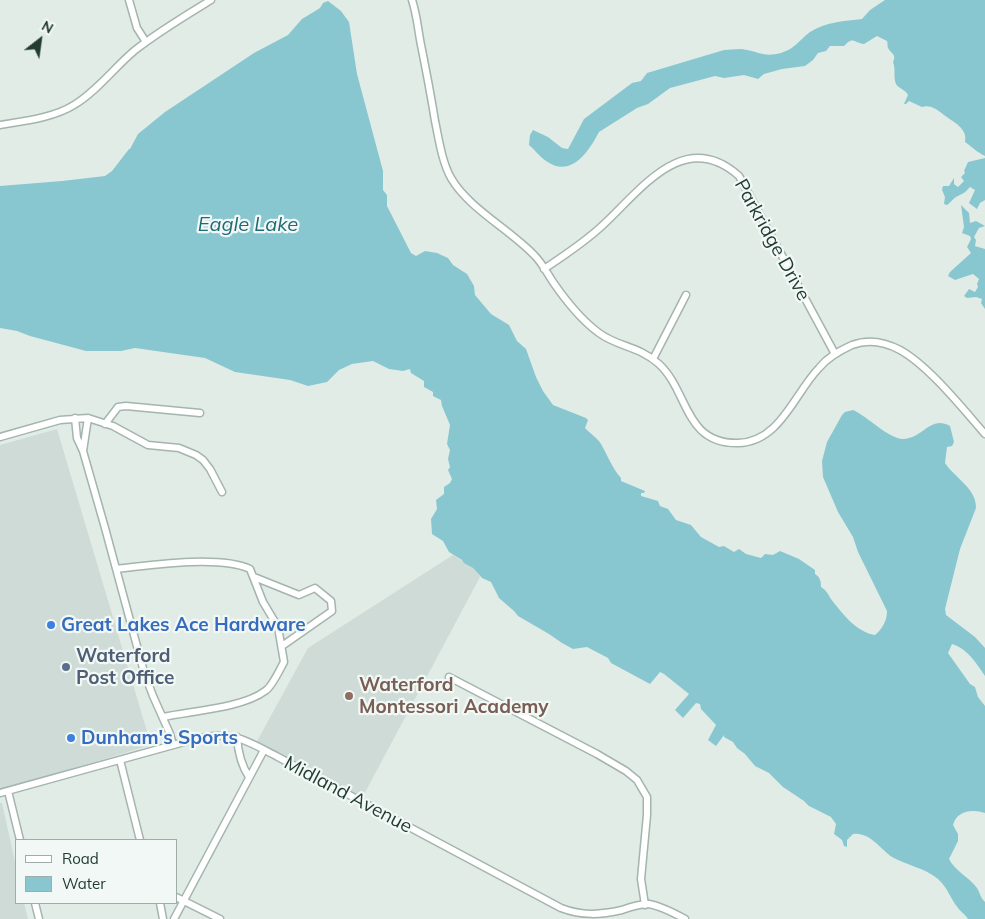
<!DOCTYPE html>
<html>
<head>
<meta charset="utf-8">
<style>
  body { margin:0 }
  #map { position:relative; width:985px; height:919px; overflow:hidden; background:#e1ece7; font-family:Mulish,sans-serif }
  canvas { display:block }
  .legend { position:absolute; left:15px; top:839px; width:162px; height:65px; box-sizing:border-box; background:#f2f8f5; border:1px solid #9fada8; margin:0; padding:6px 9px; list-style:none; font-size:15px; color:#223c34 }
  .legend li { display:flex; align-items:center; gap:10px; height:25px }
  .legend b { width:25px; border:1px solid #9fada8 }
  .north { position:absolute; left:15px; top:15px; width:50px; height:50px; -webkit-text-stroke:4px #f2f8f5; paint-order:stroke; rotate:30deg; font-size:14px; font-weight:700; line-height:20px; text-align:center; color:#223c34 }
  .north::after { content:''; display:block; margin:auto; width:18px; height:22px; background:#223c34; clip-path:polygon(50% 0,100% 100%,50% 72%,0 100%) }
</style>
</head>
<body>
<div id="map">
<canvas width="985" height="919"></canvas>
<ul class="legend">
<li><b style="height:6px;background:#fff"></b>Road</li>
<li><b style="height:14px;background:#89c7d0"></b>Water</li>
</ul>
<div class="north">N</div>
</div>
<script>
const context = document.querySelector('canvas').getContext('2d');
context.lineJoin = 'round';
function fillPath(path, color) {
  context.fillStyle = color;
  context.fill(path, 'evenodd');
}
function stroke(path, color, width, dash) {
  context.strokeStyle = color;
  context.lineWidth = width;
  context.lineCap = dash ? 'butt' : 'round';
  context.setLineDash(dash || []);
  context.stroke(path);
}
function write(font, color, halo, rows, align = 'center') {
  context.font = font + ' Mulish,sans-serif';
  context.lineWidth = 4.5;
  context.setLineDash([]);
  context.textBaseline = 'middle';
  context.strokeStyle = halo;
  context.fillStyle = color;
  for (const [text, x, y, turn = 0] of rows) {
    context.save();
    context.translate(x, y);
    context.rotate((+turn || 0) * Math.PI / 180);
    context.textAlign = isNaN(turn) ? turn : align;
    if (halo) context.strokeText(text, 0, 0);
    context.fillText(text, 0, 0);
    context.restore();
  }
}
fillPath(new Path2D(`
  M 57,429 L 151,745 L 0,790 L 0,445 Z
  M 453,555 L 473,568 L 480,577 L 361,800 L 256,743 L 308,648 Z
  M 0,803 L 2,803 L 16,866 L 16,903 L 24,903 L 28,919 L 0,919 Z`), '#cfdbd6');
fillPath(new Path2D(`
  M 885,0 L 985,0 L 985,156 C 977,152 972,147 965,142 C 968,128 953,122 944,115 C 938,110 930,104 922,107 L 909,101 L 906,104 L 904,104 L 908,95 C 905,89 899,89 896,84 C 893,77 896,69 893,62 C 897,54 891,54 888,48 C 887,46 888,43 887,41 L 877,36 L 864,44 C 853,42 853,36 844,46 L 830,46 L 826,51 L 818,53 L 813,60 L 805,66 L 782,69 L 764,74 L 758,79 L 744,75 L 724,78 L 715,76 L 670,88 L 648,104 L 637,108 L 599,132 C 589,151 571,179 546,161 C 540,157 535,150 529,145 L 530,135 L 533,130 L 548,137 L 562,148 L 568,149 L 584,119 L 632,83 L 641,81 L 647,73 L 724,50 C 732,50 740,48 747,50 C 762,53 765,57 781,53 C 796,48 798,41 810,32 C 825,22 845,21 862,19 L 870,10 Z
  M 328,1 L 341,11 L 349,22 L 357,74 L 383,171 L 383,190 L 387,195 L 387,206 L 411,253 L 416,256 L 425,251 L 437,253 L 448,258 L 453,265 L 467,274 L 474,286 L 475,295 L 491,314 L 509,325 L 517,341 L 526,349 L 536,377 L 543,391 L 553,405 L 586,418 L 588,420 L 585,428 C 590,433 598,439 601,444 C 608,456 612,468 621,478 L 621,481 L 645,491 L 644,493 L 641,493 L 641,496 L 658,501 L 660,506 L 668,509 L 676,520 L 691,525 L 701,537 L 719,547 L 724,546 L 734,552 L 739,549 L 746,554 L 761,558 L 765,554 L 773,555 L 780,551 L 799,559 L 815,570 L 815,574 C 820,577 821,581 821,587 C 827,591 828,594 831,599 C 842,613 856,632 875,635 C 882,629 887,621 887,611 L 858,552 L 853,537 L 838,512 L 823,477 L 822,461 L 827,442 L 842,415 L 845,412 L 853,410 C 867,416 889,439 903,439 C 924,438 930,415 950,426 L 954,442 L 952,446 L 947,447 L 945,463 C 954,477 977,489 976,508 L 960,549 L 945,609 L 946,615 L 975,637 L 985,648 L 985,676 C 976,663 968,649 952,644 L 948,653 L 970,684 L 975,687 L 978,697 L 985,706 L 985,813 C 973,809 957,810 953,825 L 958,834 L 958,841 L 949,859 C 955,871 969,877 977,888 C 980,893 980,897 985,902 L 985,919 L 968,919 C 965,914 961,912 958,908 C 950,898 948,888 938,879 C 925,868 906,865 892,857 C 880,849 870,832 853,834 L 847,840 L 847,847 L 844,846 L 842,840 L 834,834 L 836,824 L 831,817 L 809,806 L 804,801 L 783,787 L 769,773 L 755,766 L 745,754 L 737,748 L 733,742 L 724,737 L 724,735 L 716,746 L 708,740 L 716,725 L 701,709 L 700,704 L 696,703 L 683,718 L 675,710 L 689,694 L 664,674 L 660,672 L 650,684 L 611,663 L 608,658 L 587,647 L 573,649 L 562,643 L 549,634 L 518,616 L 514,611 L 499,598 L 491,582 L 482,578 L 473,568 L 464,563 L 462,560 L 449,552 L 443,541 L 432,534 L 431,519 L 437,509 L 436,500 L 444,494 L 444,487 L 450,483 L 452,479 L 448,470 L 450,467 L 448,459 L 450,450 L 447,444 L 450,425 L 442,406 L 441,400 L 433,396 L 433,392 L 424,387 L 424,381 L 411,373 L 410,369 L 403,371 L 389,369 L 373,361 L 352,364 L 339,370 L 327,382 L 308,386 L 290,380 L 235,372 L 205,358 L 135,348 L 121,351 L 86,351 L 30,336 L 17,331 L 0,328 L 0,186 L 62,181 L 105,176 L 112,171 L 129,149 L 130,149 L 138,134 L 165,112 L 254,53 L 288,35 L 302,19 L 320,8 L 323,3 Z
  M 985,158 L 985,200 L 980,203 L 977,209 L 969,203 L 975,190 L 970,187 C 964,194 963,193 956,197 C 953,199 950,203 947,205 L 944,204 L 945,197 L 942,190 L 943,186 L 949,186 L 954,178 L 954,184 L 958,187 L 964,181 L 961,177 L 965,173 L 964,171 L 968,162 Z
  M 961,205 L 969,213 L 970,223 L 976,221 L 985,226 L 979,228 L 974,237 L 976,240 L 975,246 L 985,249 L 985,309 L 981,303 L 982,299 L 976,297 L 967,298 L 964,296 L 969,289 L 975,292 L 978,287 L 977,284 L 979,279 L 973,274 L 955,280 L 948,276 L 950,272 L 971,253 L 967,247 L 971,239 L 970,236 L 962,233 L 964,227 Z`), '#89c7d0');
const street = new Path2D(`
  M 129,0 L 137,28 L 146,42
  M 412,0 C 417,15 418,30 421,45 C 426,70 431,96 435,121 C 439,140 442,162 451,178 C 469,209 511,230 535,256 C 542,263 547,273 553,282 C 566,301 580,319 599,333 C 618,347 639,346 659,364 C 689,392 684,444 738,443 C 780,442 794,394 819,368 C 828,357 839,351 852,345 C 868,339 885,342 900,350 C 929,366 963,409 985,434
  M 0,125 C 24,121 53,118 74,105 C 97,91 114,68 134,51 C 158,32 185,16 211,0
  M 544,269 C 565,255 585,242 603,225 C 641,190 684,127 739,176 L 835,354
  M 653,359 L 686,295
  M 75,418 L 77,438 L 83,451 L 105,528 L 144,672 L 153,696 L 170,734 L 173,745
  M 105,424 L 118,407 L 126,406 L 200,413
  M 0,437 L 60,420 L 88,418 L 113,426 L 148,445 L 179,448 L 196,455 L 203,460 L 210,469 L 222,492
  M 83,451 L 88,418
  M 116,569 C 150,565 220,555 250,569 L 263,602 L 278,627 L 284,662 C 280,669 272,687 265,691 C 243,708 190,711 163,717
  M 254,577 L 299,595 L 315,588 L 331,601 L 332,611 L 282,646
  M 449,677 L 597,754 L 626,771 L 637,780 L 647,797 L 647,815 L 641,879 L 645,905
  M 237,737 C 238,752 241,765 249,777
  M 120,760 L 140,840
  M 8,791 L 20,840
  M 0,793 L 195,739 C 233,730 245,740 278,757 L 561,908 C 582,916 600,915 622,910 C 630,907 640,904 649,904 C 661,906 674,913 685,919
  M 176,897 L 220,919
  M 35,903 L 39,919
  M 160,903 L 163,919
  M 174,919 L 264,750`);
stroke(street, '#a4b4ae', 9);
stroke(street, '#fff', 6);
for (const [x, y, r, color] of [
  [51,625,5,"#3f7fe0"],
  [66,667,5,"#5c6f8a"],
  [349,696,5,"#8d6e63"],
  [71,738,5,"#3f7fe0"]
]) {
  const dot = new Path2D();
  dot.arc(x, y, r, 0, 2 * Math.PI);
  context.fillStyle = color;
  context.fill(dot);
  stroke(dot, '#f2f8f5', 2);
}
write('19px', '#223c34', '#f2f8f5', [
  ["Parkridge Drive",772,240,61],
  ["Midland Avenue",348,795,28]
]);
write('bold 19px', '#366cbe', '#f2f8f5', [
  ["Great Lakes Ace Hardware",61,625],
  ["Dunham's Sports",81,738]
], 'left');
write('bold 19px', '#4e5e75', '#f2f8f5', [
  ["Waterford",76,656],
  ["Post Office",76,678]
], 'left');
write('bold 19px', '#785e54', '#f2f8f5', [
  ["Waterford",359,685],
  ["Montessori Academy",359,707]
], 'left');
write('italic 20px', '#1c6b77', '#f2f8f5', [
  ["Eagle Lake",248,225]
]);
</script>
</body>
</html>
